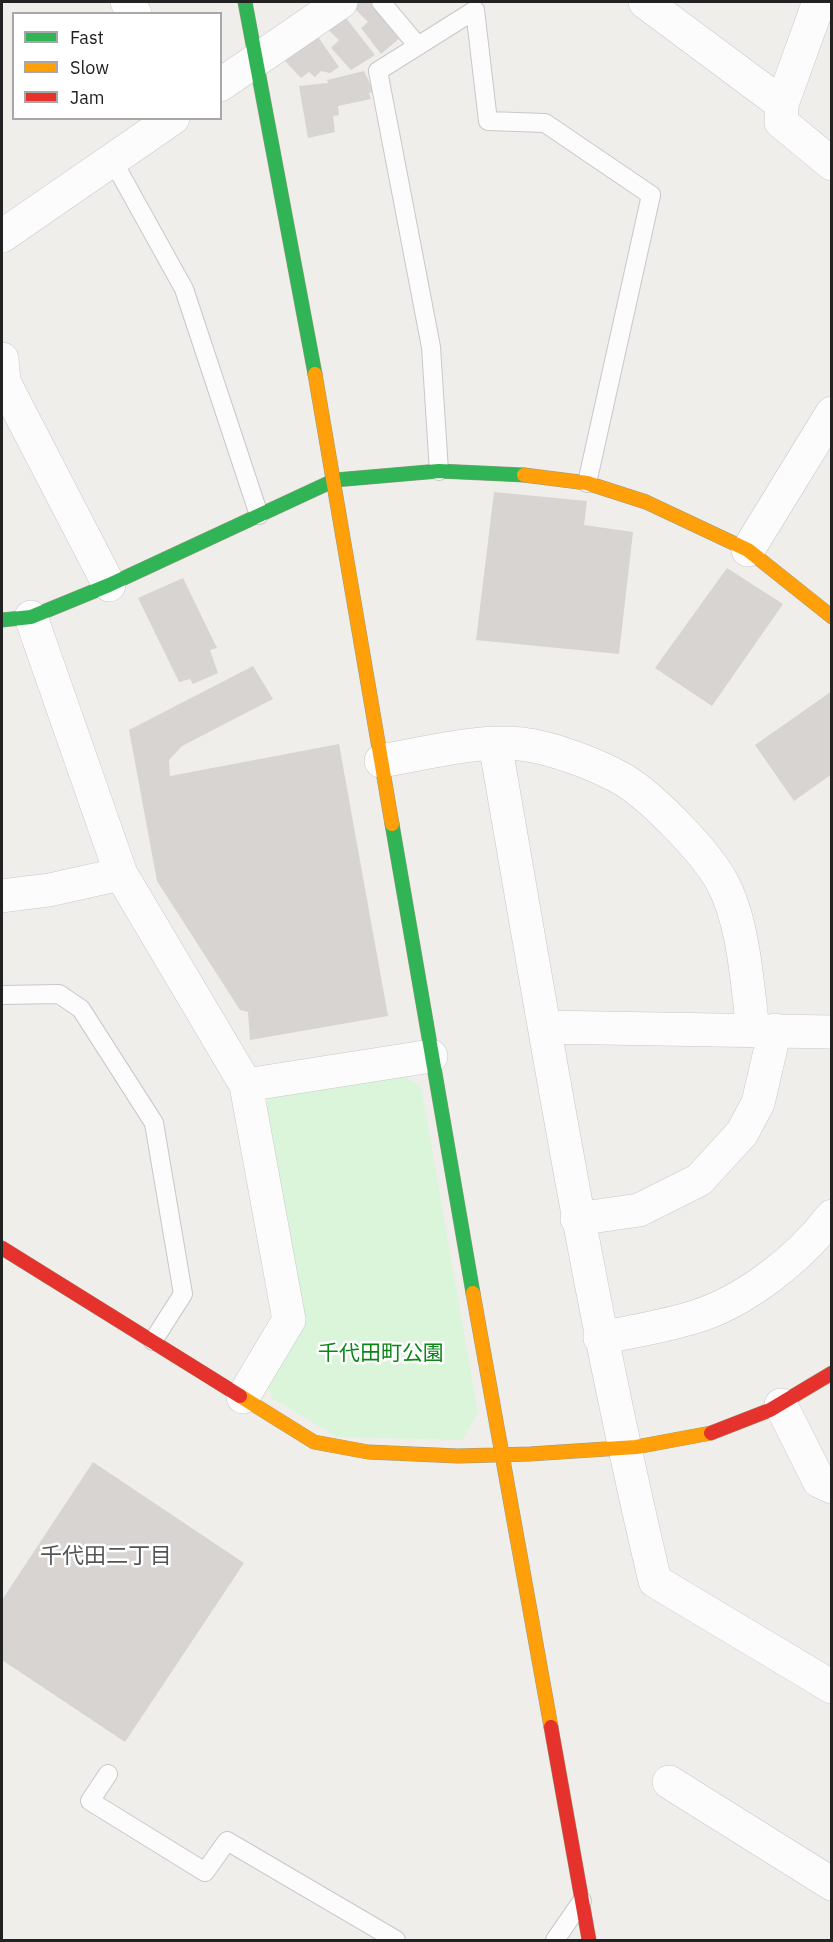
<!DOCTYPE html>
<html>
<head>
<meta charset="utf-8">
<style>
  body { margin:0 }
  #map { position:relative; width:833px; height:1942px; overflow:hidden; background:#f0eeeb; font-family:"IBM Plex Sans",sans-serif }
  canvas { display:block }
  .frame { position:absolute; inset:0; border:3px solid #222; pointer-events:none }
  .legend { position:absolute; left:12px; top:12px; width:210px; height:108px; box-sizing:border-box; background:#fff; border:2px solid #a7a7a7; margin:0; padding:8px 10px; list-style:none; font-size:18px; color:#222 }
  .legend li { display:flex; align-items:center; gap:12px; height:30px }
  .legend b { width:30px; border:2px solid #a7a7a7 }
</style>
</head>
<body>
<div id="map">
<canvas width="833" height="1942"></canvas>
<div class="frame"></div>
<ul class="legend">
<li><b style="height:8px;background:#30b455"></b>Fast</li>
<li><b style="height:8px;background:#ff9f0a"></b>Slow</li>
<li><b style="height:8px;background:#e5322d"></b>Jam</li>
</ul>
</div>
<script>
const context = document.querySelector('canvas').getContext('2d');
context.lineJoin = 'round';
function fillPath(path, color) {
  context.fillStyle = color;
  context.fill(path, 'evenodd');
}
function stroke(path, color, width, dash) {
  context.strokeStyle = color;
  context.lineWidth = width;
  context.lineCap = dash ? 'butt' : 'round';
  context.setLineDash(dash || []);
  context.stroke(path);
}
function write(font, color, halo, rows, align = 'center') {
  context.font = font + ' "IBM Plex Sans","Noto Sans JP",sans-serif';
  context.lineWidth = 5;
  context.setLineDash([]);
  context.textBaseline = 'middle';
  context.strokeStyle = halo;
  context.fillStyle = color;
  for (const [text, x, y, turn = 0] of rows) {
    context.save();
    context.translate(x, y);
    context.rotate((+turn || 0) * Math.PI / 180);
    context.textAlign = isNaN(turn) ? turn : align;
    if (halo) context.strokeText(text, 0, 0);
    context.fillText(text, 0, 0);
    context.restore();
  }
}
fillPath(new Path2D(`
  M 401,1075 L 421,1086 L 478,1413 L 462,1440 L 337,1437 L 272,1398 L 268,1384 L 301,1328 L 263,1107 L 271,1096 Z`), '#daf5da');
fillPath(new Path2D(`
  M 359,2 L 374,2 L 401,37 L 381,54 L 361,28 L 368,22 L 352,6 Z
  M 342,13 L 375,55 L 351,70 L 331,48 L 339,40 L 325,27 Z
  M 316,34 L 339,67 L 330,73 L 321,71 L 315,77 L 309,72 L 301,78 L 285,61 Z
  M 364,71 L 374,92 L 369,93 L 371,99 L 338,106 L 339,115 L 333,116 L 335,132 L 308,138 L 299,86 L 328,83 L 327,80 Z
  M 494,492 L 587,501 L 584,525 L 633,532 L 619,654 L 476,640 Z
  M 727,568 L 783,604 L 712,706 L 655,668 Z
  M 183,578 L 217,648 L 210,650 L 218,673 L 193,684 L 190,679 L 179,682 L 138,598 Z
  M 253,666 L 273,699 L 182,746 L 169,760 L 170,776 L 339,744 L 388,1016 L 250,1040 L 248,1012 L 240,1010 L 157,881 L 129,730 Z
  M 832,691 L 832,774 L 794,801 L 755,745 Z
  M 93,1462 L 244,1563 L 125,1742 L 2,1660 L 2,1600 Z`), '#d7d4d2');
const lane = new Path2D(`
  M 381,2 L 418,46
  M 113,161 L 184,289 L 259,515
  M 439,471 L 431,347 L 378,71 L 475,10 L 488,121 L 545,123 L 651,195 L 587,483
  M 2,995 L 59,994 L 81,1009 L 154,1123 L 183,1294 L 153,1341
  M 108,1774 L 90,1801 L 205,1872 L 227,1841 L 396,1940
  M 555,1940 L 582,1901`);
const street = new Path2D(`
  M 127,2 L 135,14
  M 645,2 L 782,104 L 781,122 L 832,164
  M 220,85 L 341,2
  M 782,104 L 819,2
  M 2,236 L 173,118
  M 2,359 L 4,382 L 109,585
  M 748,550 L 832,413
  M 31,617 L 121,874 L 246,1085 L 289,1320 L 243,1397
  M 495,743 C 544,1024 589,1304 655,1581 L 832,1687
  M 381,761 C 424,754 478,739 521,744 C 551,747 598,765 624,780 C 653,798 706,852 722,882 C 744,922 747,984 753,1029
  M 2,896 L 49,890 L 121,874
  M 545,1027 L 832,1032
  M 246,1085 L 431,1056
  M 577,1219 L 639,1210 L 699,1180 L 742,1133 L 758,1103 L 775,1030
  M 600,1338 C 630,1332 661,1327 691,1318 C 744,1303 799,1259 832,1216
  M 781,1405 L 819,1481 L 832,1487
  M 669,1782 L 832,1884`);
const fast = new Path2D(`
  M 245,2 L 315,374
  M 2,620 L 31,617 L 109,585 L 335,480 L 439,471 L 524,475
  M 392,824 L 473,1293`);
const slow = new Path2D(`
  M 315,374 L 392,824
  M 524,475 L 587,483 L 646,502 L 748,550 L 832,617
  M 473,1293 L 551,1727
  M 240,1396 L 314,1442 L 368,1452 L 458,1456 L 530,1454 L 636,1447 L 711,1433`);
const jam = new Path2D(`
  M 2,1248 L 240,1396
  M 711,1433 L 770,1410 L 832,1373
  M 551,1727 L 589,1940`);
stroke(lane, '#c9c8c7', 20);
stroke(street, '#c9c8c7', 34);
stroke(fast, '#999a82', 15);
stroke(slow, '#999a82', 15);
stroke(jam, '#999a82', 15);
stroke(lane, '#fdfcfc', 18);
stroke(street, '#fdfcfc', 33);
stroke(fast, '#30b455', 14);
stroke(slow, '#ff9f0a', 14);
stroke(jam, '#e5322d', 14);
write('21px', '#0c8416', '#fff', [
  ["千代田町公園",381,1354]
]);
write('22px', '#555', '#fff', [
  ["千代田二丁目",106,1557]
]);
</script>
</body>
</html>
